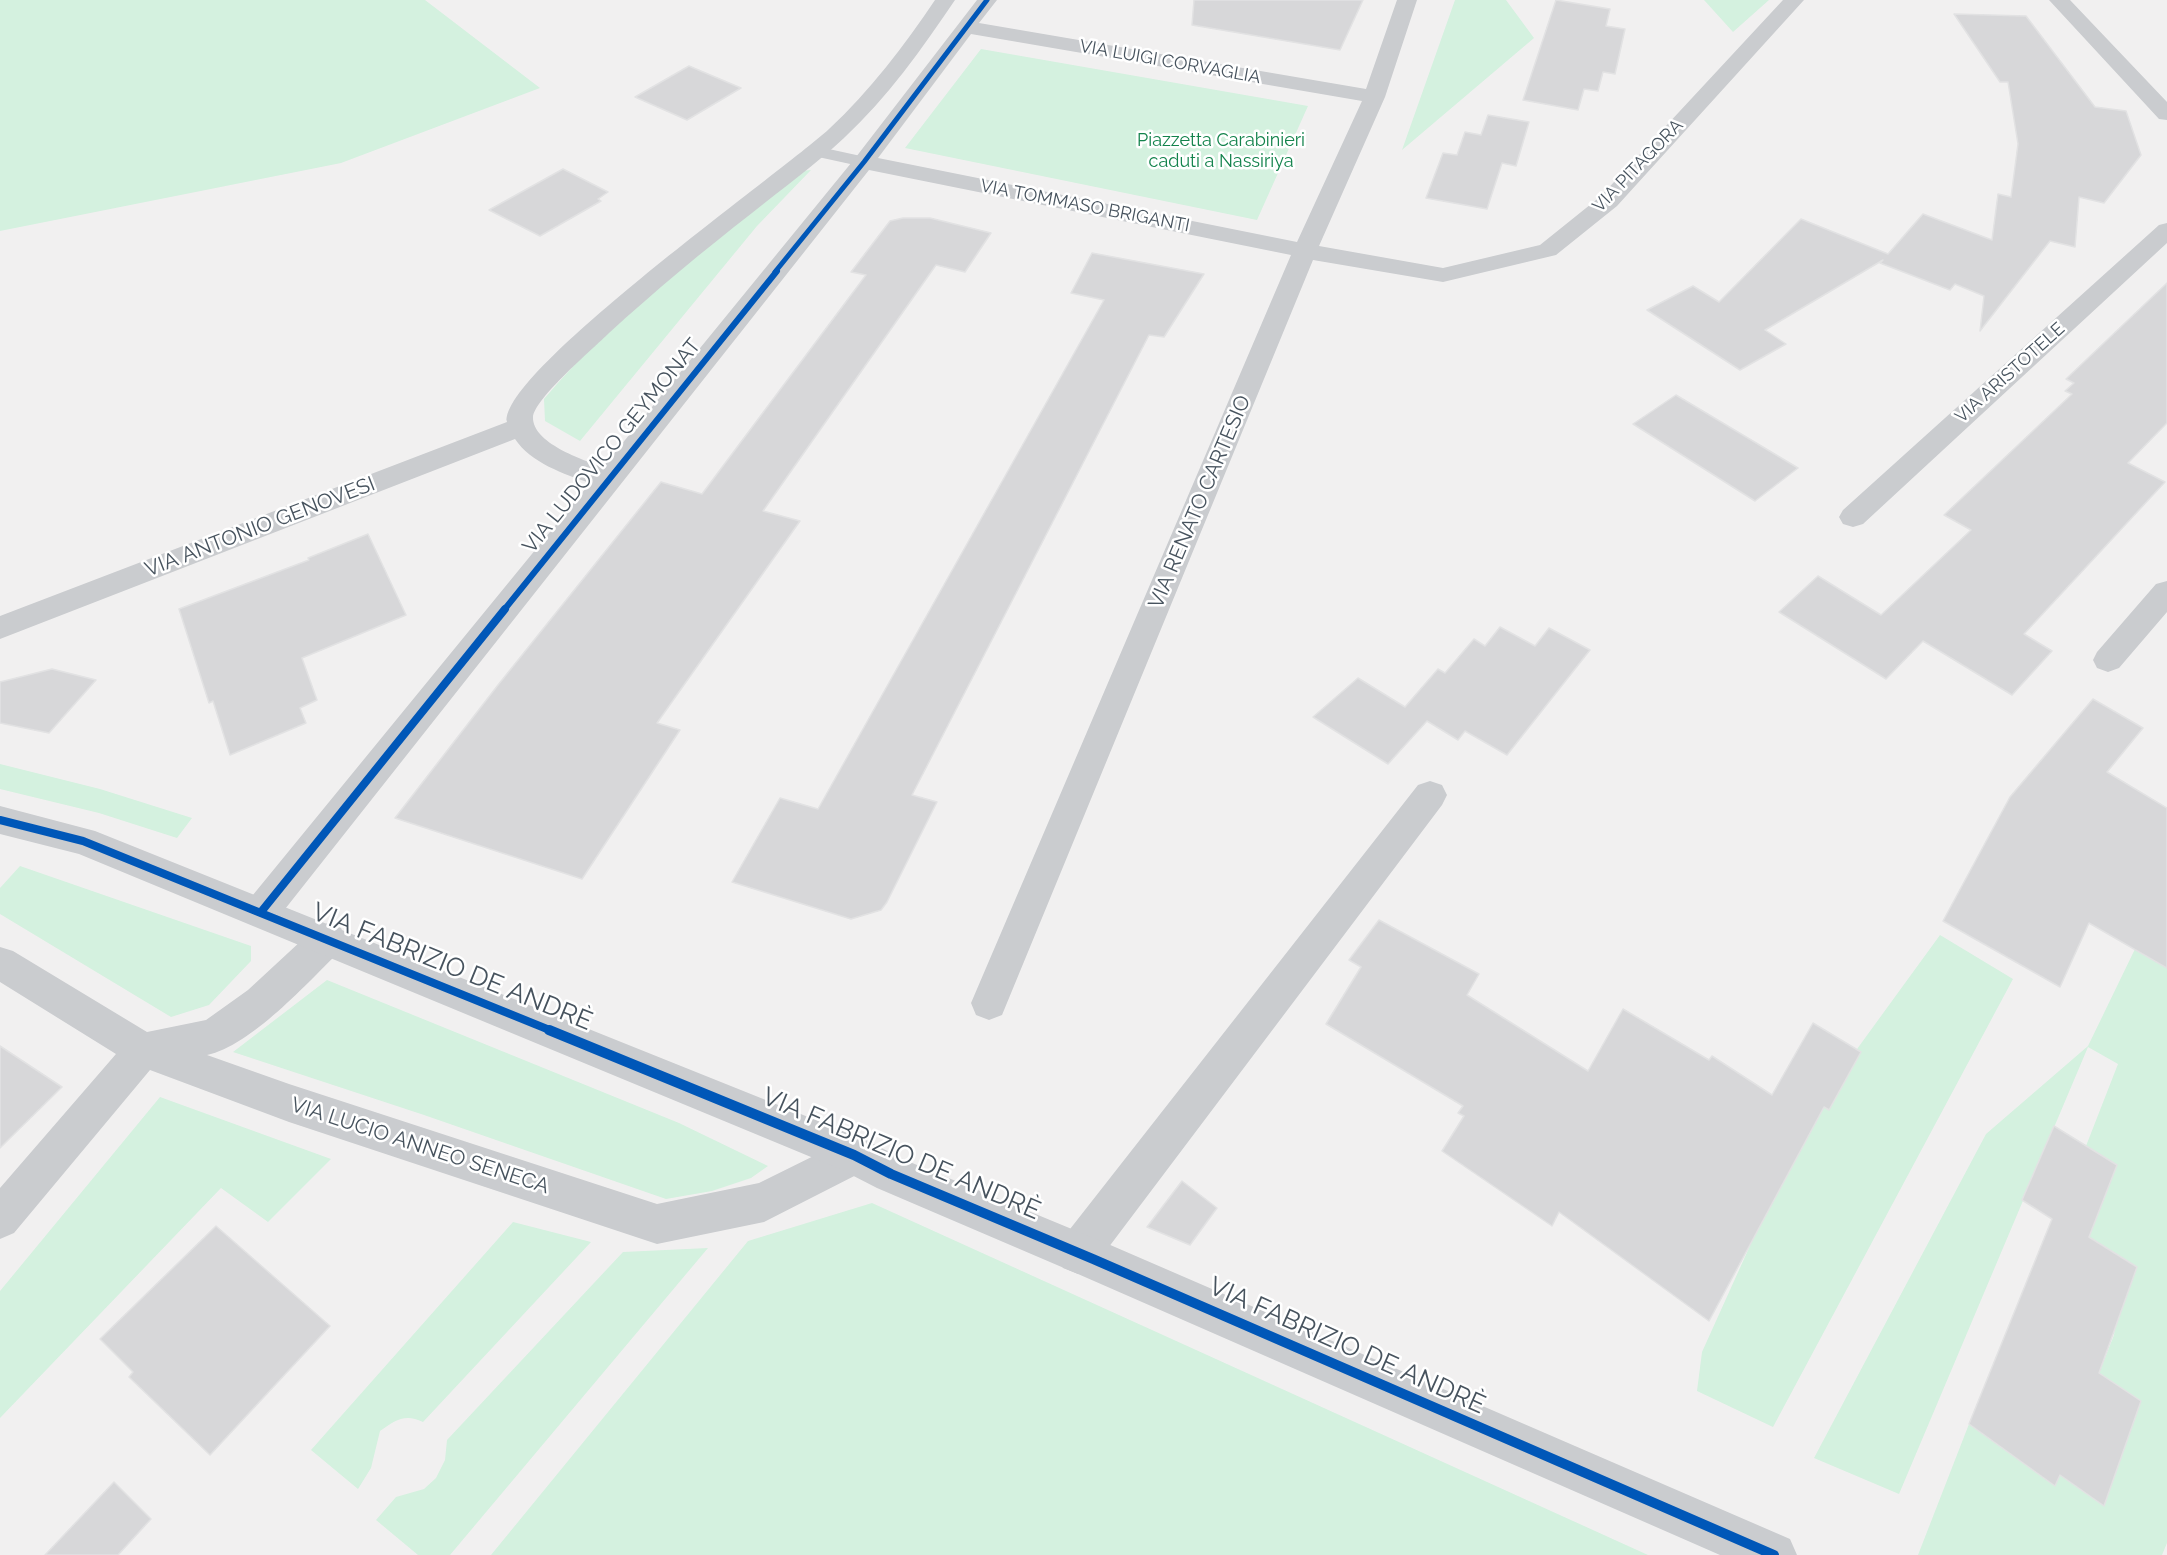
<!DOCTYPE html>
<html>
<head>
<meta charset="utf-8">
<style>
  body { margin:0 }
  canvas { display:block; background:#f1f0f0 }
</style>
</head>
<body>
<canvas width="2167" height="1555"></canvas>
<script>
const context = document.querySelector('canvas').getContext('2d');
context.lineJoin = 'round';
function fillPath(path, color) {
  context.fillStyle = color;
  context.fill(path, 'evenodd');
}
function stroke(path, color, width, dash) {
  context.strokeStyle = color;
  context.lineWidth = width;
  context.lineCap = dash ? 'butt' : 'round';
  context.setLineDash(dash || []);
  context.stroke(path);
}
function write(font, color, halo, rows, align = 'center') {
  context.font = font + ' Raleway,sans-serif';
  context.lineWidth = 5;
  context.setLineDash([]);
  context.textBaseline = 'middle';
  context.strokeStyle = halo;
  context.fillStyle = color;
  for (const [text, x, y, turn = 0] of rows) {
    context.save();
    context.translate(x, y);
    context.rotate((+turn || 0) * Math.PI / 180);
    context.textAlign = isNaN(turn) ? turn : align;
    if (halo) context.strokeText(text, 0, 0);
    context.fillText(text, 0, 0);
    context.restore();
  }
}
fillPath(new Path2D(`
  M 0,0 L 425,0 L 540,88 L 341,163 L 0,231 Z
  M 1455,0 L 1506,0 L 1534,38 L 1402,150 Z
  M 1704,0 L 1769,0 L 1733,32 Z
  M 981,49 L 1308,106 L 1257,220 L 905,148 Z
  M 811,170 L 757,226 L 580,441 L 545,421 L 544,399 C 617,312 713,243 801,171 Z
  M 0,764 L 100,789 L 192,818 L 177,838 L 99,813 L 0,789 Z
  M 20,866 L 251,946 L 251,961 L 209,1005 L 171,1017 L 0,914 L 0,888 Z
  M 2167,894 L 2167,1543 L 2162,1555 L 1918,1555 L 1969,1424 L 2055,1485 L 2114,1335 L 2115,1326 L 2137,1267 L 2089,1237 L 2086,1146 L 2118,1064 L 2088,1047 L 1899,1494 L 1814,1458 L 1986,1134 L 2088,1046 L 2135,949 L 2157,962 Z
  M 1940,935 L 2013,979 L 1773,1427 L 1697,1391 L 1702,1352 L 1809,1115 Z
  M 327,980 L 679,1123 L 768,1166 L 751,1178 L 712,1191 L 666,1199 L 424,1115 L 233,1052 Z
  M 160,1097 L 331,1159 L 268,1222 L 221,1188 L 0,1418 L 0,1291 Z
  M 872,1203 L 1648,1555 L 491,1555 L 748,1241 Z
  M 513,1222 L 591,1242 L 423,1422 C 405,1413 395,1420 380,1431 L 371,1468 L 358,1489 L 311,1450 Z
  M 708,1248 L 450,1555 L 418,1555 L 376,1520 L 396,1497 L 424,1489 L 436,1478 L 445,1460 L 447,1440 L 623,1252 Z`), '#d4f1df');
const building = new Path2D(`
  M 1194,0 L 1363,0 L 1340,50 L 1192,25 Z
  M 1556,0 L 1610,9 L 1606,26 L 1625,29 L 1615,74 L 1603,72 L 1598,91 L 1584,89 L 1578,110 L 1523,100 Z
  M 1954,14 L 2026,16 L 2095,107 L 2126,111 L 2141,155 L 2104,203 L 2079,197 L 2075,247 L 2050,241 L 1980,331 L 1984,296 L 1955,284 L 1950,290 L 1880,263 L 1883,260 L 1765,330 L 1786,344 L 1740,370 L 1647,310 L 1693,286 L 1719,302 L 1801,219 L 1888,254 L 1923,214 L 1992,240 L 1998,194 L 2011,197 L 2018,144 L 2008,82 L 2000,82 Z
  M 689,66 L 741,88 L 687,120 L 635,97 Z
  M 1488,115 L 1529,122 L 1516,166 L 1502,163 L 1487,209 L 1426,198 L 1443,153 L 1457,155 L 1465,132 L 1481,135 Z
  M 563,169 L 608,192 L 598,199 L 601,201 L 540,236 L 489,210 Z
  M 903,218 L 930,218 L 991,233 L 965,272 L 936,265 L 763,511 L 800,521 L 657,723 L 680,730 L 582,879 L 395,818 L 498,685 L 661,482 L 702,494 L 866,275 L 851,272 L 890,221 Z
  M 1092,253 L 1204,274 L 1164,337 L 1149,335 L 912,795 L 937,802 L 887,902 L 881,910 L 851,919 L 732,882 L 780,798 L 818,809 L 1104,300 L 1071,293 Z
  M 2167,283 L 2167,423 L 2128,463 L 2165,482 L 2024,634 L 2052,651 L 2012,695 L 1923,641 L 1886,679 L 1779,612 L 1818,576 L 1881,615 L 1971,530 L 1944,515 L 2072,394 L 2065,391 L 2074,383 L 2066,379 Z
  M 1676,395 L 1798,468 L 1755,501 L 1633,424 Z
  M 368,534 L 406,615 L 302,658 L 317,700 L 300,708 L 306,723 L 230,755 L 213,701 L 209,703 L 179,609 L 309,560 L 308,558 Z
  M 1500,627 L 1535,646 L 1549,628 L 1590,650 L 1507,755 L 1465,731 L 1458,740 L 1427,721 L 1388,764 L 1313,717 L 1358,678 L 1405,707 L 1438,669 L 1445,673 L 1474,639 L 1485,646 Z
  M 52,669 L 96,680 L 49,733 L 0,723 L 0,682 Z
  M 2093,699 L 2143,728 L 2107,772 L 2167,808 L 2167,968 L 2089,923 L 2060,987 L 1943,921 L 2010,797 Z
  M 1379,920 L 1479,974 L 1467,995 L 1588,1071 L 1623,1009 L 1709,1060 L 1712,1056 L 1772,1095 L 1813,1023 L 1861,1052 L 1829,1110 L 1824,1107 L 1709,1321 L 1559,1212 L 1552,1226 L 1442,1151 L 1464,1116 L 1458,1113 L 1463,1106 L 1326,1024 L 1361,967 L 1349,960 Z
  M 0,1046 L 62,1087 L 0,1148 Z
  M 2054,1126 L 2117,1165 L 2089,1237 L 2137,1267 L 2099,1373 L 2141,1401 L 2104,1506 L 2060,1475 L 2055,1486 L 1969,1424 L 2052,1219 L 2022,1200 Z
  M 1182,1181 L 1217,1208 L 1190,1245 L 1147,1227 Z
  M 216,1226 L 330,1326 L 210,1455 L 129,1377 L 133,1372 L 100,1339 Z
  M 114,1482 L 151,1519 L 118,1555 L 45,1555 Z`);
fillPath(building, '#d7d7d9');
stroke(building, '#e2e2e3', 1.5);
fillPath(new Path2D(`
  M 815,146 L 870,158 L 873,162 L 870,166 L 864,167 L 809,155 L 806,151 L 809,147 Z`), '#cacccf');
fillPath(new Path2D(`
  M 935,0 L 955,0 C 922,49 887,98 844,138 C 815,165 783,188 752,213 C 703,251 655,291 609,333 C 594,348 535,398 533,417 C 532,443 583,460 603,467 L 856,157 L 977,0 L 997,0 L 979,23 L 1366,89 L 1397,0 L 1417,0 L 1385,97 L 1319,246 L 1443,268 L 1540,245 L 1601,196 L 1783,0 L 1804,0 L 1617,206 L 1556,255 L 1443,282 L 1313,260 L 1002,1015 L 989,1020 L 976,1015 L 971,1003 L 1291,255 L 869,170 L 274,923 L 261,928 L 248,923 L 243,912 L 248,901 L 590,483 C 564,474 531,463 515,439 L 0,639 L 0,616 L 507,422 C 500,372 782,172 829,129 C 870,91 904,46 935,0 ZM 971,34 L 1362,101 L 1297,242 L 878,158 Z
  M 2049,0 L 2070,0 L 2167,102 L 2167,120 L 2159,119 Z
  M 2167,223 L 2167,243 L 1863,524 L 1853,527 L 1843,524 L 1839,517 L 1843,510 L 2159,225 Z
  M 2167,581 L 2167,612 L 2119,668 L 2108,672 L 2097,668 L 2093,660 L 2097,652 L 2156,584 Z
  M 1430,781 L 1442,785 L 1447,795 L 1442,805 L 1093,1268 L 1078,1274 L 1063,1268 L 1057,1253 L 1063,1238 L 1418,785 Z
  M 328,923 L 341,928 L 346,939 L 341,950 C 308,982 251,1046 207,1055 L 289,1084 L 657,1204 L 759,1183 L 854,1136 L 868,1141 L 874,1155 L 868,1169 L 764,1222 L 657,1244 L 289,1122 L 150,1070 L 14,1233 L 0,1239 L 0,1188 L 116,1054 L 0,982 L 0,947 L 13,951 L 147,1032 L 206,1020 L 248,990 L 315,928 Z`), '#cacccf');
fillPath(new Path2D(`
  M 0,806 L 95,831 L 868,1141 L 905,1160 L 1108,1244 L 1790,1539 L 1797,1555 L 1720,1555 L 1078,1274 L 877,1188 L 840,1169 L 79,854 L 0,834 Z`), '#cacccf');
stroke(new Path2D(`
  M 775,272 L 864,162 L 987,0`), '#0057b8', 5);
stroke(new Path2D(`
  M 504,610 L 777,271`), '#0057b8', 6);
stroke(new Path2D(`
  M 0,820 L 83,841 L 552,1031
  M 261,912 L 505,609`), '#0057b8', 8);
stroke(new Path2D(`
  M 549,1030 L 854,1155 L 891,1174 L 1093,1259 L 1774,1555`), '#0057b8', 10);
write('18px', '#47535e', '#fff', [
  ["VIA LUIGI CORVAGLIA",1170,62,10],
  ["VIA PITAGORA",1638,166,-46],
  ["VIA TOMMASO BRIGANTI",1085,206,11],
  ["VIA ARISTOTELE",2010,373,-42]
]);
write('18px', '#13834c', '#fff', [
  ["Piazzetta Carabinieri",1221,141],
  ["caduti a Nassiriya",1221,162]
]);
write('21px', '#47535e', '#fff', [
  ["VIA LUDOVICO GEYMONAT",612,446,-51],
  ["VIA RENATO CARTESIO",1200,502,-67],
  ["VIA ANTONIO GENOVESI",260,527,-21],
  ["VIA LUCIO ANNEO SENECA",420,1146,18]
]);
write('26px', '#47535e', '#fff', [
  ["VIA FABRIZIO DE ANDRÈ",452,967,22],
  ["VIA FABRIZIO DE ANDRÈ",901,1154,23],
  ["VIA FABRIZIO DE ANDRÈ",1347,1346,24]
]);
</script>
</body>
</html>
